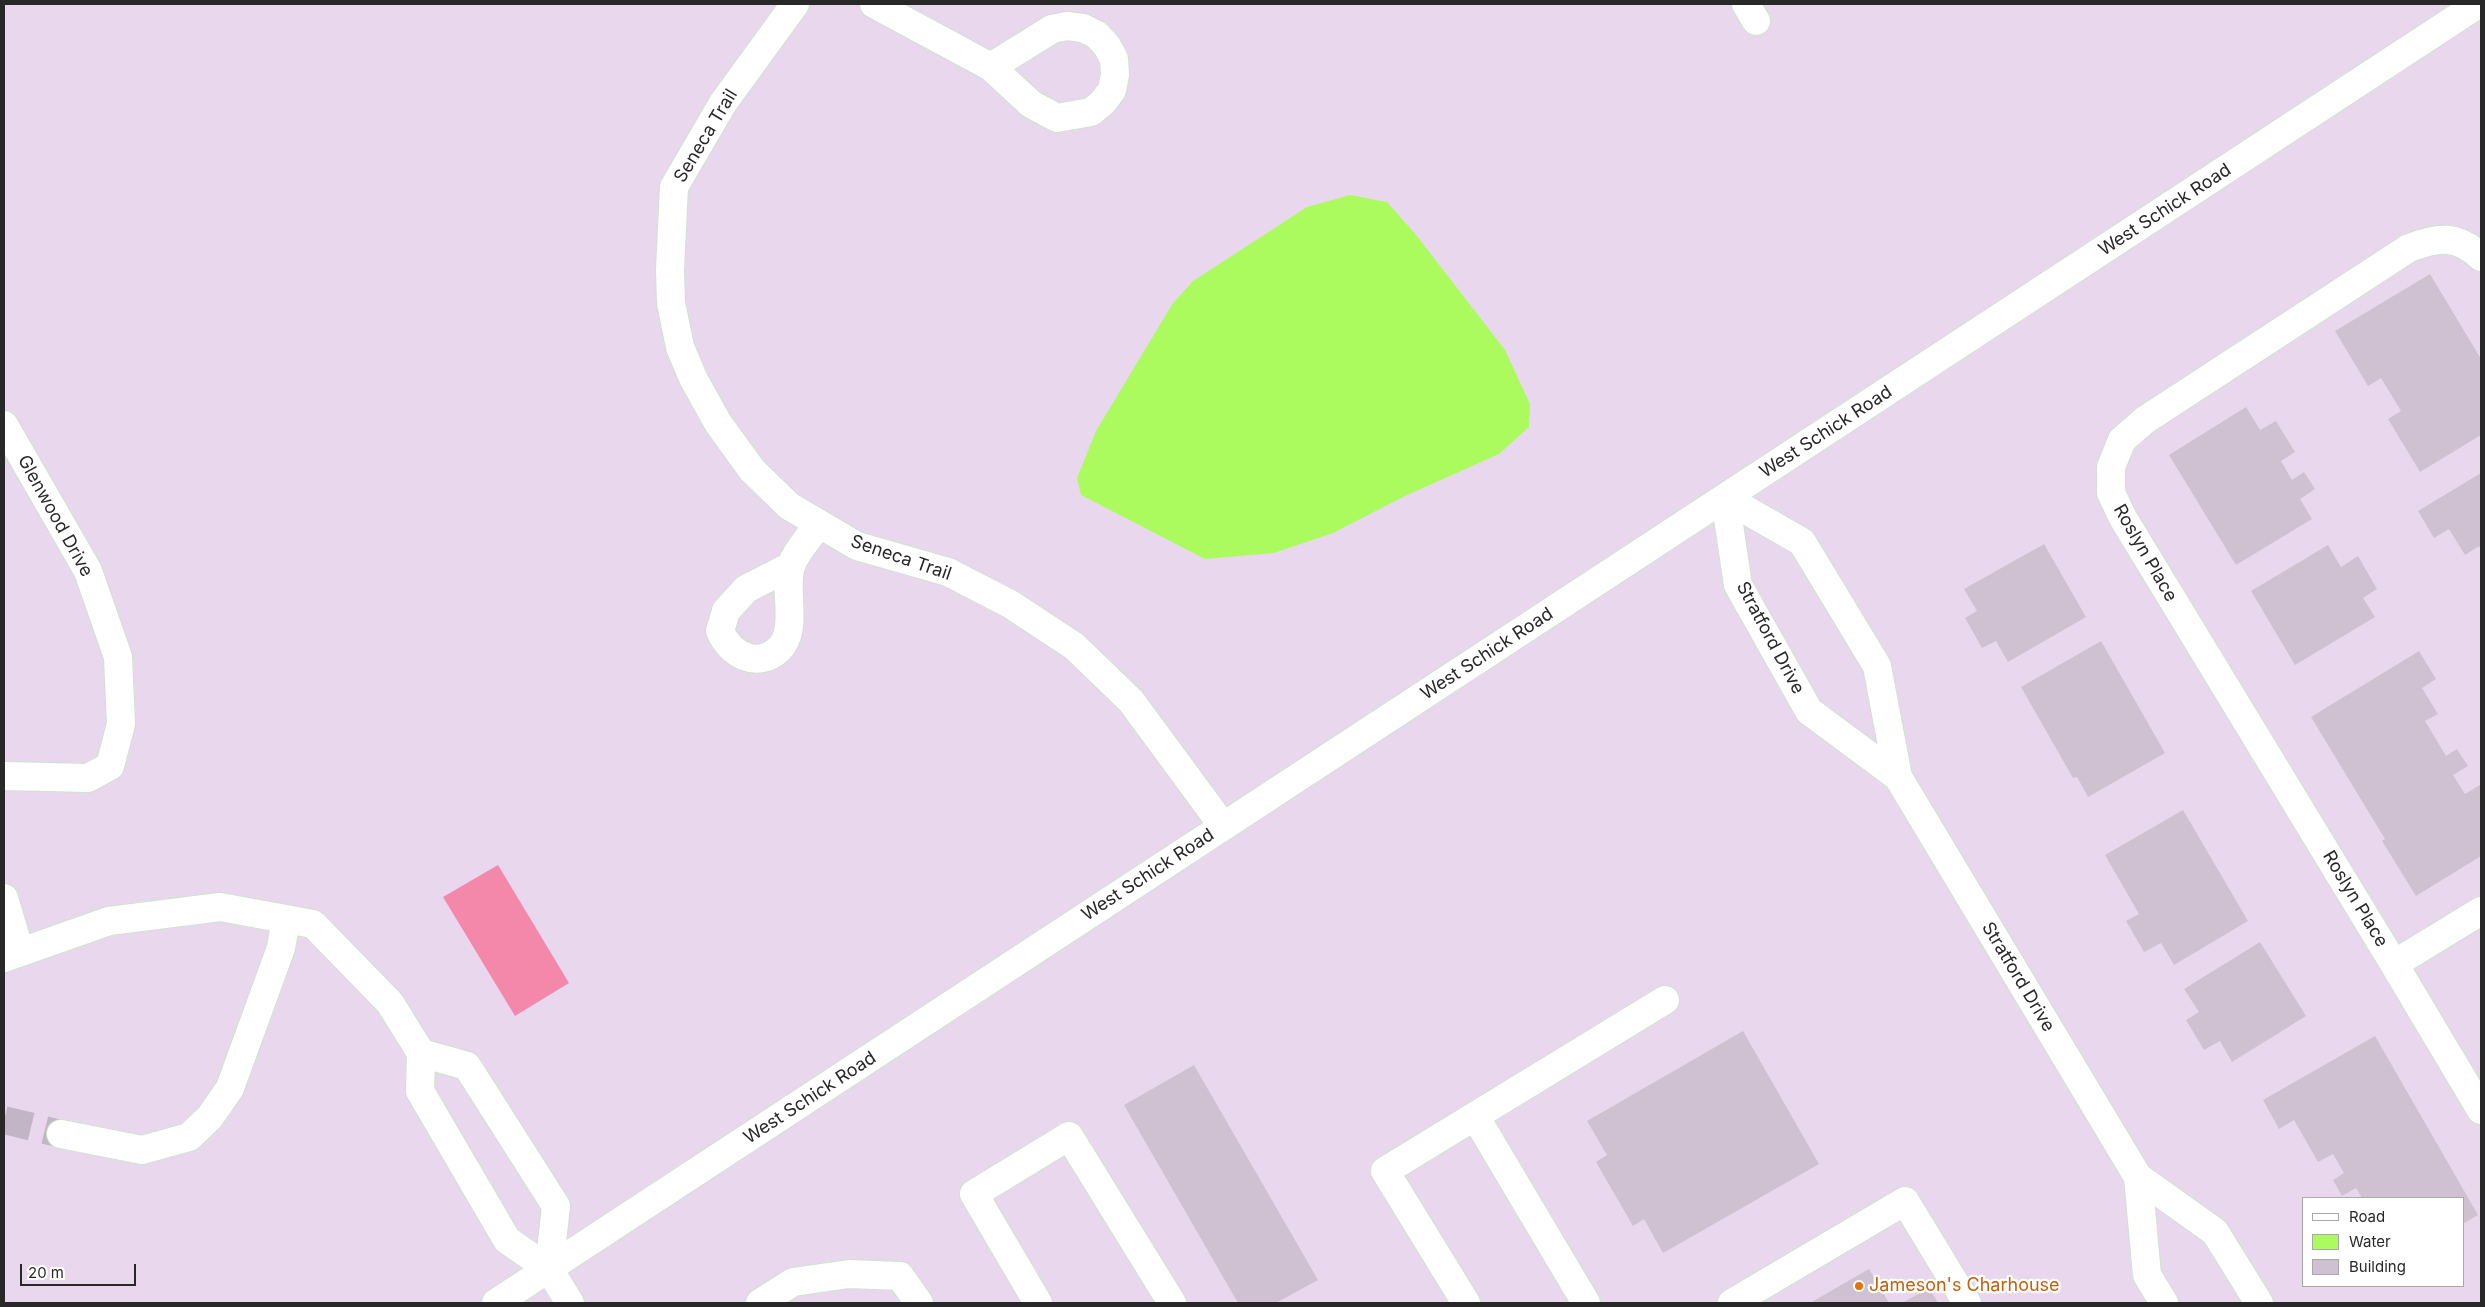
<!DOCTYPE html>
<html>
<head>
<meta charset="utf-8">
<style>
  body { margin:0 }
  #map { position:relative; width:2485px; height:1307px; overflow:hidden; background:#e9d8ed; font-family:Inter,sans-serif }
  canvas { display:block }
  .frame { position:absolute; inset:0; border:5px solid #282828; pointer-events:none }
  .legend { position:absolute; left:2302px; top:1197px; width:162px; height:90px; box-sizing:border-box; background:#fff; border:1px solid #a9a9a9; margin:0; padding:6px 9px; list-style:none; font-size:15px; color:#282828 }
  .legend li { display:flex; align-items:center; gap:10px; height:25px }
  .legend b { width:25px; border:1px solid #a9a9a9 }
  .scale { position:absolute; left:20px; top:1264px; width:116px; height:22px; box-sizing:border-box; border:2px solid #282828; border-top:0; padding-left:6px; font-size:15px; line-height:18px; white-space:nowrap; color:#282828; -webkit-text-stroke:4px #fff; paint-order:stroke }
</style>
</head>
<body>
<div id="map">
<canvas width="2485" height="1307"></canvas>
<div class="frame"></div>
<ul class="legend">
<li><b style="height:6px;background:#fff"></b>Road</li>
<li><b style="height:14px;background:#abfb5e"></b>Water</li>
<li><b style="height:14px;background:#cfc1d1"></b>Building</li>
</ul>
<div class="scale">20 m</div>
</div>
<script>
const context = document.querySelector('canvas').getContext('2d');
context.lineJoin = 'round';
function fillPath(path, color) {
  context.fillStyle = color;
  context.fill(path, 'evenodd');
}
function stroke(path, color, width, dash) {
  context.strokeStyle = color;
  context.lineWidth = width;
  context.lineCap = dash ? 'butt' : 'round';
  context.setLineDash(dash || []);
  context.stroke(path);
}
function write(font, color, halo, rows, align = 'center') {
  context.font = font + ' Inter,sans-serif';
  context.lineWidth = 4.5;
  context.setLineDash([]);
  context.textBaseline = 'middle';
  context.strokeStyle = halo;
  context.fillStyle = color;
  for (const [text, x, y, turn = 0] of rows) {
    context.save();
    context.translate(x, y);
    context.rotate((+turn || 0) * Math.PI / 180);
    context.textAlign = isNaN(turn) ? turn : align;
    if (halo) context.strokeText(text, 0, 0);
    context.fillText(text, 0, 0);
    context.restore();
  }
}
fillPath(new Path2D(`
  M 498,865 L 569,983 L 515,1016 L 443,897 Z`), '#f388ab');
fillPath(new Path2D(`
  M 1350,195 L 1387,202 L 1417,236 L 1505,350 L 1530,404 L 1529,427 L 1499,454 L 1405,496 L 1333,533 L 1274,553 L 1205,559 L 1081,495 L 1077,478 L 1096,431 L 1173,303 L 1193,281 L 1307,207 Z`), '#abfb5e');
fillPath(new Path2D(`
  M 2430,274 L 2481,359 L 2481,435 L 2420,472 L 2388,419 L 2401,411 L 2381,378 L 2368,386 L 2335,331 Z
  M 2246,407 L 2260,430 L 2276,421 L 2295,452 L 2281,461 L 2292,480 L 2304,472 L 2315,489 L 2300,499 L 2312,519 L 2236,565 L 2169,455 Z
  M 2481,473 L 2481,550 L 2479,546 L 2465,555 L 2449,529 L 2434,538 L 2418,511 Z
  M 2044,544 L 2086,617 L 2008,662 L 1996,641 L 1982,648 L 1965,618 L 1977,611 L 1964,589 Z
  M 2328,545 L 2341,567 L 2358,556 L 2377,589 L 2363,598 L 2375,617 L 2295,665 L 2251,591 Z
  M 2101,641 L 2165,753 L 2088,797 L 2077,777 L 2073,778 L 2021,687 Z
  M 2419,651 L 2436,679 L 2422,688 L 2438,714 L 2425,721 L 2446,756 L 2457,749 L 2468,766 L 2453,775 L 2465,794 L 2480,785 L 2481,787 L 2481,856 L 2416,896 L 2382,841 L 2385,839 L 2311,717 Z
  M 2183,810 L 2248,921 L 2174,965 L 2161,943 L 2144,952 L 2126,921 L 2139,914 L 2105,855 Z
  M 2260,942 L 2306,1016 L 2232,1062 L 2220,1041 L 2204,1050 L 2186,1020 L 2199,1012 L 2184,989 Z
  M 1743,1031 L 1819,1164 L 1663,1253 L 1644,1219 L 1633,1226 L 1596,1162 L 1607,1155 L 1587,1121 Z
  M 2375,1036 L 2478,1215 L 2464,1223 L 2464,1198 L 2362,1198 L 2356,1188 L 2342,1196 L 2333,1180 L 2344,1173 L 2333,1154 L 2318,1162 L 2294,1120 L 2279,1129 L 2263,1100 Z
  M 1194,1065 L 1318,1280 L 1276,1303 L 1238,1303 L 1124,1105 Z
  M 1869,1269 L 1889,1303 L 1810,1303 Z
  M 1929,1288 L 1938,1303 L 1902,1303 Z`), '#cfc1d1');
stroke(new Path2D(`
  M 4,1120 L 61,1134`), '#c2b5c6', 28, [28, 14]);
const minor = new Path2D(`
  M 795,4 L 723,103 L 674,187 L 670,270 L 671,303 L 680,347 L 693,378 L 718,423 L 752,470 L 789,506 L 857,546 L 948,572 L 1010,604 L 1074,646 L 1131,701 L 1223,826
  M 874,4 L 991,67 L 1031,104 L 1057,118 L 1091,112 L 1103,102 L 1112,90 L 1115,75 L 1114,59 L 1107,46 L 1097,35 L 1083,28 L 1067,26 L 1052,29 L 991,67
  M 1746,4 L 1756,21
  M 2481,257 C 2457,234 2438,237 2409,248 L 2145,420 L 2122,440 L 2111,467 L 2111,493 L 2123,518 L 2394,964 L 2481,911
  M 4,425 L 88,571 L 118,657 L 121,724 L 110,766 L 88,778 L 4,776
  M 1725,498 L 1802,542 L 1877,666 L 1898,777 L 2138,1177 L 2215,1232 L 2259,1303
  M 1725,498 L 1738,585 L 1809,711 L 1898,777
  M 791,566 L 746,589 L 726,611 L 720,631 C 730,654 757,670 779,649 C 799,630 783,589 791,566 C 795,553 811,535 819,524
  M 4,898 L 20,952
  M 4,958 L 109,921 L 220,907 L 313,924 L 390,1003 L 421,1053 L 420,1091 L 507,1240 L 549,1269 L 570,1303
  M 2394,964 L 2481,1110
  M 421,1053 L 467,1066 L 556,1206 L 549,1269
  M 1475,1116 L 1586,1303
  M 61,1134 L 142,1150 L 189,1137 L 210,1117 L 230,1088 L 281,948 L 286,919
  M 2138,1177 L 2147,1275 L 2164,1303
  M 496,1303 L 2478,4
  M 760,1303 L 793,1282 L 849,1274 L 900,1276 L 919,1303
  M 1038,1303 L 974,1194 L 1069,1136 L 1172,1303
  M 1466,1303 L 1385,1171 L 1665,1000
  M 1732,1303 L 1905,1201 L 1967,1303`);
stroke(minor, '#cde3ce', 30);
stroke(minor, '#fff', 28);
for (const [x, y, r, color] of [
  [1859,1286,5,"#e8710a"]
]) {
  const dot = new Path2D();
  dot.arc(x, y, r, 0, 2 * Math.PI);
  context.fillStyle = color;
  context.fill(dot);
  stroke(dot, '#fff', 2);
}
write('18px', '#282828', '#fff', [
  ["Seneca Trail",706,136,-59],
  ["West Schick Road",2165,210,-33],
  ["West Schick Road",1826,432,-33],
  ["Glenwood Drive",55,516,61],
  ["Roslyn Place",2145,553,60],
  ["Seneca Trail",901,558,19],
  ["Stratford Drive",1770,638,62],
  ["West Schick Road",1487,654,-33],
  ["West Schick Road",1148,875,-33],
  ["Roslyn Place",2355,899,59],
  ["Stratford Drive",2018,977,59],
  ["West Schick Road",810,1098,-33]
]);
write('18px', '#c56008', '#fff', [
  ["Jameson's Charhouse",1869,1286]
], 'left');
</script>
</body>
</html>
